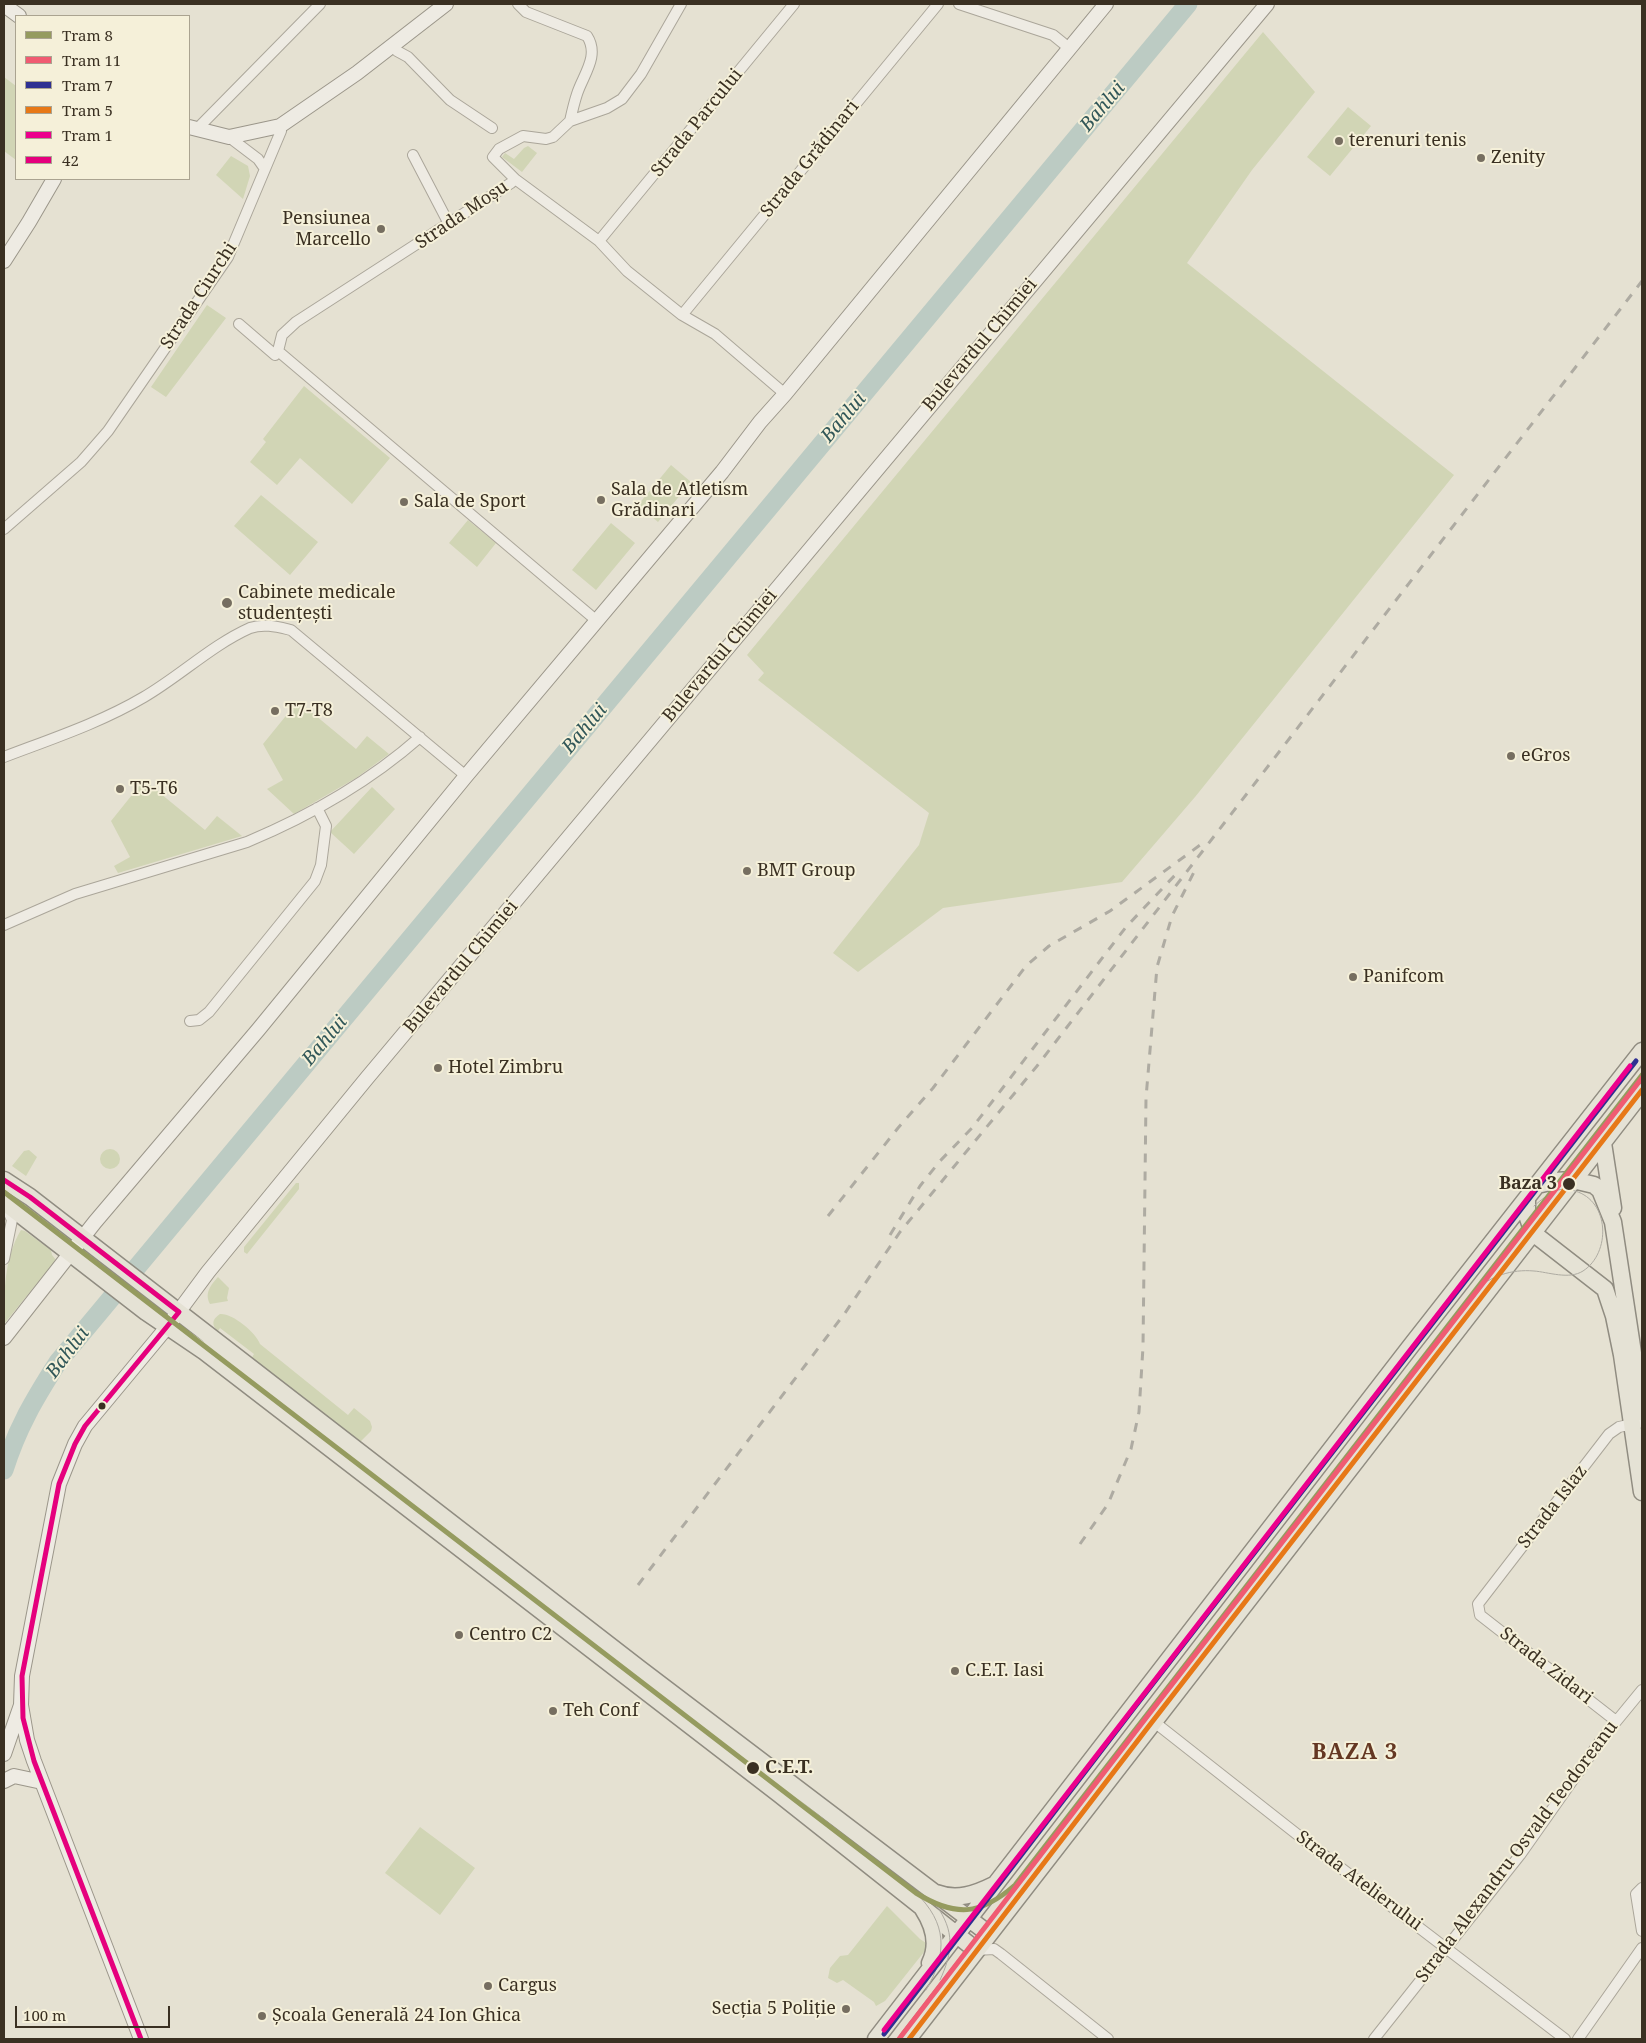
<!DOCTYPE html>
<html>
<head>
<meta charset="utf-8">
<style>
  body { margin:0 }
  #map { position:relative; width:1646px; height:2043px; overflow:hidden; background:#e5e1d2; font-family:"Noto Serif",serif }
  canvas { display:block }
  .frame { position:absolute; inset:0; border:5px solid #3a3022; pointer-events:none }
  .legend { position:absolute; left:15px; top:15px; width:175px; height:165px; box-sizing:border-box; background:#f5f0d9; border:1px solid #aaa390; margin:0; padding:6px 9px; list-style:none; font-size:15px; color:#3a3022 }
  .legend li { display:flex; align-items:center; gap:10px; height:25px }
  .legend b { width:25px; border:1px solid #aaa390 }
  .scale { position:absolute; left:15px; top:2006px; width:155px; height:22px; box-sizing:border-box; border:2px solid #3a3022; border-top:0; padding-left:6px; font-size:15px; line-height:18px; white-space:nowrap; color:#3a3022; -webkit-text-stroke:4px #f5f0d9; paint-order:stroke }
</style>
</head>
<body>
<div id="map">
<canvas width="1646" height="2043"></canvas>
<div class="frame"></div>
<ul class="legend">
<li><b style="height:6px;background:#959b5f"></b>Tram 8</li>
<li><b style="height:6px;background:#f05b72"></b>Tram 11</li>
<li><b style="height:6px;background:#2e3092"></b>Tram 7</li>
<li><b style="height:6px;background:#e77817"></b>Tram 5</li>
<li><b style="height:6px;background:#ec008c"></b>Tram 1</li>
<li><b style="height:6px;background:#e5007d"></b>42</li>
</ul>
<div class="scale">100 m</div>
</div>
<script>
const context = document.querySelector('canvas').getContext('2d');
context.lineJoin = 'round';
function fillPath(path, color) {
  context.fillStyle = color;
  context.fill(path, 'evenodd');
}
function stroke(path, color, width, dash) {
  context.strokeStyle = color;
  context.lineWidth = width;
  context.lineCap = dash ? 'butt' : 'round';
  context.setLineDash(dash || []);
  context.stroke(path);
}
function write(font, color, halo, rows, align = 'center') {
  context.font = font + ' "Noto Serif",serif';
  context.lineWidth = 4;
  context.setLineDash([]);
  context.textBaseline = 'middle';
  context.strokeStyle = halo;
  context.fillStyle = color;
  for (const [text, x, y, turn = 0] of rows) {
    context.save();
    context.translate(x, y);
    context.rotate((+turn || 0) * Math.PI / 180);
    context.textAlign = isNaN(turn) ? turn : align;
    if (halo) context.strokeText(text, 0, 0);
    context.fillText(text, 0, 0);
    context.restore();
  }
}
fillPath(new Path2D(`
  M 1263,32 L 1315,92 L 1252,170 L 1187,263 L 1454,475 L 1195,797 L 1122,882 L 943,908 L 858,972 L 833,953 L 919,845 L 929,813 L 758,680 L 764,673 L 747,655 Z
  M 4,77 L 16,86 L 16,160 L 4,151 Z
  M 1348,107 L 1371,126 L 1330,176 L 1307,157 Z
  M 528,146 L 537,153 L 522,172 L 502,157 L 505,153 L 514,159 L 524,148 Z
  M 231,156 L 248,166 L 250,176 L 243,199 L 216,175 Z
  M 207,305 L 226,318 L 166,397 L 151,387 Z
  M 304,386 L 390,458 L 352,504 L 300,458 L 277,485 L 250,462 L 266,442 L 263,439 Z
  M 671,465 L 691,482 L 658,522 L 638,505 Z
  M 261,495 L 318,542 L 290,575 L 234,526 Z
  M 468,520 L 496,543 L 477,567 L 449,543 Z
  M 611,523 L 635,543 L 596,590 L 572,570 Z
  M 298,701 L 356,749 L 367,736 L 389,754 L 356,778 L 294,814 L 267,789 L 283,780 L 263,744 Z
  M 144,780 L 205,830 L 217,816 L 242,836 L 118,873 L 114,866 L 130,857 L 111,821 Z
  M 372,787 L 395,809 L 354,854 L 330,832 Z
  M100 1159a10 10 0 1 1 20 0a10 10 0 1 1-20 0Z
  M 29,1150 L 37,1157 L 26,1176 L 12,1166 L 24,1151 Z
  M 296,1183 L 299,1183 L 299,1189 L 247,1254 L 244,1252 L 244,1247 Z
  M 21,1230 L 25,1231 L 51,1250 L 52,1255 L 56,1260 L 4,1324 C 4,1293 4,1258 21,1230 Z
  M 218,1277 L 229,1288 L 227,1298 L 228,1301 L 210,1304 C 204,1293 211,1285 218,1277 Z
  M 220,1314 C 232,1313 256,1332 260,1344 L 348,1415 L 354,1408 L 370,1421 L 372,1427 L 371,1431 L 360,1442 L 251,1359 L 254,1354 L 220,1328 L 218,1331 C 211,1325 212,1319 220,1314 Z
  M 420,1827 L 475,1868 L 440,1915 L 385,1873 Z
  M 887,1906 L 920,1939 L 926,1943 L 928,1947 L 885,2001 L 876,2006 L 874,2002 L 843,1980 L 837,1983 L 828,1978 L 830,1968 L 840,1956 L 848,1955 Z`), '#d1d5b5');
stroke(new Path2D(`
  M 4,1470 C 17,1428 35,1398 58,1362 L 1188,4`), '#bccbc3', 19);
const street = new Path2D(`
  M 518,4 L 526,12 L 587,36 C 600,56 583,75 577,94 C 574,103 572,112 570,121
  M 681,4 L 641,74 L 622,99 L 607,108 L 570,121 L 553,137 L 546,139 L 523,136 L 499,149 L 493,157 L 515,179 L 599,241 L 627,271 L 682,315 L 715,334 L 785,394
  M 959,4 L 1053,35 L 1069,48
  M 392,45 L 397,51 L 408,57 L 450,100 L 492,128
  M 197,129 L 320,4
  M 229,137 L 258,159 L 265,169
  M 413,155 L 449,224
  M 599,241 L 794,4
  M 682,315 L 938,4
  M 239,324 L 275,355 L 278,351 L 597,621
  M 278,351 L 282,335 L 296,322 L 511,183 L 515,179
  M 4,529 L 81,462 L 108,431 L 228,257 L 281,131 L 280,126
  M 4,757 C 51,739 100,723 144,697 C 180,676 212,645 250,628 C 264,623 278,627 291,630 L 466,776
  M 4,925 L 75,894 L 247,842 C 309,816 369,782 420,737
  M 190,1021 L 199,1020 L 209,1012 L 315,881 L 321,865 L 326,826 L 317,808
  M 4,1259 L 12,1220 L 5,1205
  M 1153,1721 L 1303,1839 L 1565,2039
  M 1616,1721 L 1480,1615 L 1478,1604 L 1609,1434 L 1619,1427 L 1642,1422
  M 1642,1888 L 1636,1894 L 1642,1931
  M 976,1950 L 994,1949 L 1001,1954 L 1108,2039
  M 1374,2039 L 1520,1855 L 1601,1740 L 1642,1690
  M 1578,2039 L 1642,1948`);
const secondary = new Path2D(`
  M 4,5 L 19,16
  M 189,127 L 229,137 L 280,126 L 357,73 L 446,4
  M 4,261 L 29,222 L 54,179
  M 4,1338 L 95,1222 L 258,1030 L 466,776 L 722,472 L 760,422 L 785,394 L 1106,4
  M 21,1705 L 27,1740 L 34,1761 L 141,2039
  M 4,1754 L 21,1705 L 22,1676 L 59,1484 L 75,1444 L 85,1426 L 168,1326 L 208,1272 L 367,1078 L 1267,4
  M 4,1781 L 14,1776 L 42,1782`);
const primary = new Path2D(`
  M 1603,1143 L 1613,1208
  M 4,1180 L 30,1197 L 83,1238 L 640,1669 L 989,1934
  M 1537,1185 L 1554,1181 L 1573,1180 L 1594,1185 L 1600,1190 L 1613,1222 L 1642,1412
  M 1527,1198 L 1527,1215 L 1533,1233 L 1605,1289 L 1614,1316 L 1622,1355 L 1642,1492
  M 4,1202 L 146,1312 L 205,1352 L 779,1794 L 976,1950
  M 936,1893 C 957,1901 976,1894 994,1885
  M 923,1909 C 934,1926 939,1945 930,1963
  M 876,2039 L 1410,1347 L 1642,1051
  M 908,2039 L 1642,1092`);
stroke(street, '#aba69a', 12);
stroke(secondary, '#9b968a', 16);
stroke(primary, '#908c81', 19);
stroke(street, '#eeebe3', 10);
stroke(secondary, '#eeebe3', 14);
stroke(primary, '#e5e2d5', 16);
stroke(new Path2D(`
  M 1474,1290 C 1492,1276 1511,1269 1534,1271 C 1548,1272 1569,1280 1583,1271 C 1611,1253 1610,1201 1575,1191 C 1569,1189 1562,1188 1556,1191 C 1548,1194 1541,1200 1534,1206
  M 916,1893 C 947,1923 948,1953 926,1990
  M 936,1905 C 955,1931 953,1952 940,1980`), '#aeaba2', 1);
stroke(new Path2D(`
  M 828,1216 L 898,1128 L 933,1088 L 1026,966 L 1049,946 L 1110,911 L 1207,840
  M 890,1235 L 920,1186 L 940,1161 L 972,1128 L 1126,927 L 1177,873
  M 1080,1544 L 1108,1504 L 1131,1449 L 1139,1412 L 1143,1347 L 1146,1098 L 1157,967 L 1172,916 L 1195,870
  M 638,1585 L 845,1313 L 900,1232 L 1037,1066 L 1642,281`), '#aeaba2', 3, [9, 9]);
stroke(new Path2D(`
  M 4,1180 L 30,1197 L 179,1312 L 85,1426 L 75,1444 L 59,1484 L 22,1676 L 23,1718 L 34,1761 L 141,2039`), '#e5007d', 5);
stroke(new Path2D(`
  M 4,1192 L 916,1893 C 955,1917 980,1916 1015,1885 L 1642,1075`), '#959b5f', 5);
stroke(new Path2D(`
  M 899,2039 L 1146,1718 L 1642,1078`), '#f05b72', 5);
stroke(new Path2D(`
  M 884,2034 L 1134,1708 L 1636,1061`), '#2e3092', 5);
stroke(new Path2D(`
  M 909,2039 L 1152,1722 L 1642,1090`), '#e77817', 5);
stroke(new Path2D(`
  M 884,2030 L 1630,1066`), '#ec008c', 5);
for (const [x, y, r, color] of [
  [1339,141,5,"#766e60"],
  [1481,158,5,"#766e60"],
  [381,229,5,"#766e60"],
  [601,500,5,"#766e60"],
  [404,502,5,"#766e60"],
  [227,603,6,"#766e60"],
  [275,711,5,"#766e60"],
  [1511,756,5,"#766e60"],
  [120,789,5,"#766e60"],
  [747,871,5,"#766e60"],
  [1353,977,5,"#766e60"],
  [438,1068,5,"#766e60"],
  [1569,1184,7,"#3a3022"],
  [102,1406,4.5,"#3a3022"],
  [459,1635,5,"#766e60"],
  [955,1671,5,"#766e60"],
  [553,1711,5,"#766e60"],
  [753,1768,7,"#3a3022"],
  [488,1986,5,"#766e60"],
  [846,2009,5,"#766e60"],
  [262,2016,5,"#766e60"]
]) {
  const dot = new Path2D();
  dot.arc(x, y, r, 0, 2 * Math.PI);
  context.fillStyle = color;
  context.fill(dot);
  stroke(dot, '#f5f0d9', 2);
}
write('18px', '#3a3022', '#f5f0d9', [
  ["Strada Parcului",697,123,-51],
  ["Strada Grădinari",810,159,-51],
  ["Strada Moșu",462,215,-34],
  ["Strada Ciurchi",199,296,-57],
  ["Bulevardul Chimiei",980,345,-50],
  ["Bulevardul Chimiei",720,656,-50],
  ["Bulevardul Chimiei",461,967,-50],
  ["Strada Islaz",1553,1507,-52],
  ["Strada Zidari",1546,1666,38],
  ["Strada Alexandru Osvald Teodoreanu",1517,1852,-53],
  ["Strada Atelierului",1359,1881,37]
]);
write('18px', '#3a3022', '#f5f0d9', [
  ["terenuri tenis",1349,141],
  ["Zenity",1491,158],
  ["Pensiunea",371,219,"right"],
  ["Marcello",371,240,"right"],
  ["Sala de Atletism",611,490],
  ["Grădinari",611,511],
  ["Sala de Sport",414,502],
  ["Cabinete medicale",238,593],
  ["studențești",238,614],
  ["T7-T8",285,711],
  ["eGros",1521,756],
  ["T5-T6",130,789],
  ["BMT Group",757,871],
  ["Panifcom",1363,977],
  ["Hotel Zimbru",448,1068],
  ["Centro C2",469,1635],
  ["C.E.T. Iasi",965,1671],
  ["Teh Conf",563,1711],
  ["Cargus",498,1986],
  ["Secția 5 Poliție",836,2009,"right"],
  ["Școala Generală 24 Ion Ghica",272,2016]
], 'left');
write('bold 18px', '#3a3022', '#f5f0d9', [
  ["Baza 3",1557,1184],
  ["C.E.T.",765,1768,"left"]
], 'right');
write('italic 19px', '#325859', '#f5f0d9', [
  ["Bahlui",1103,107,-50],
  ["Bahlui",844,418,-50],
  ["Bahlui",585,729,-50],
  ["Bahlui",325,1041,-50],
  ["Bahlui",68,1353,-53]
]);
context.letterSpacing = '1px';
write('bold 22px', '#653823', '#f5f0d9', [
  ["BAZA 3",1355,1753]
]);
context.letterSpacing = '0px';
</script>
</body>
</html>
